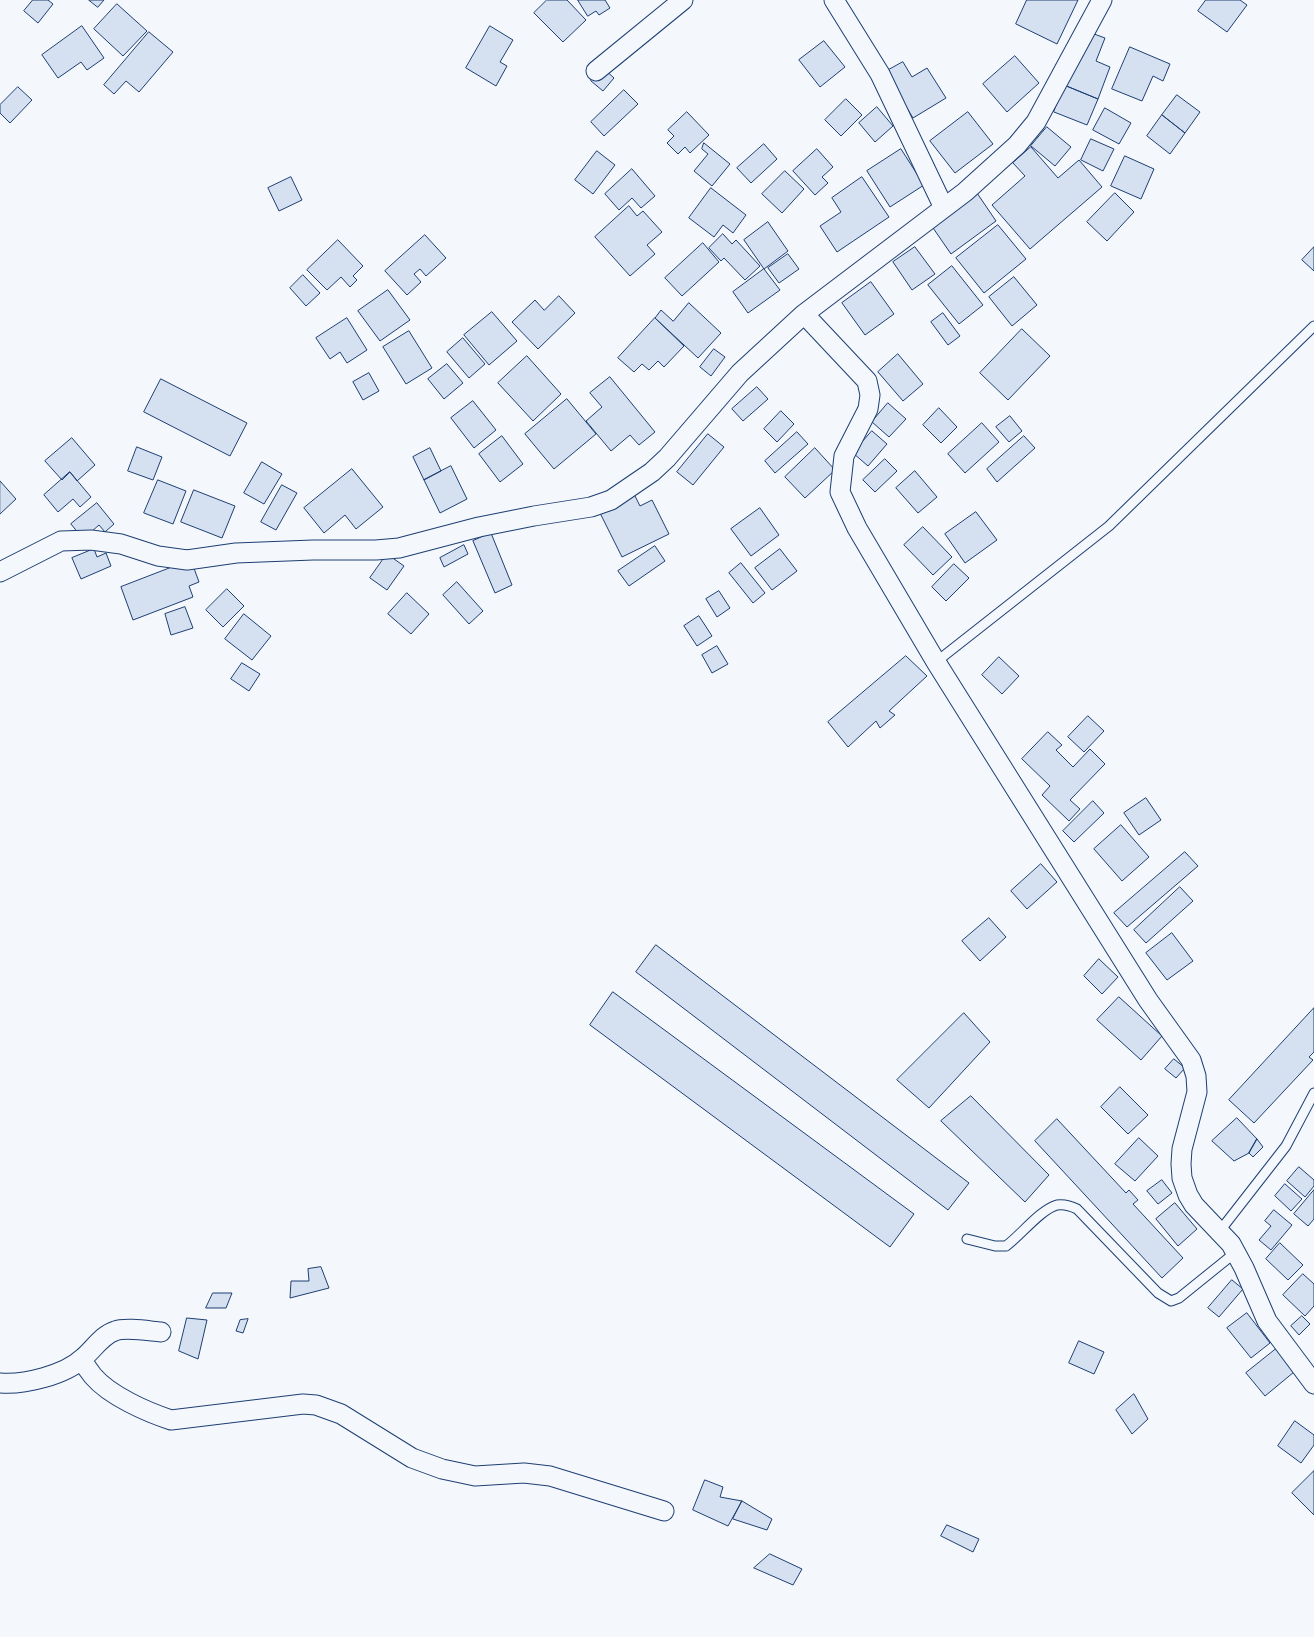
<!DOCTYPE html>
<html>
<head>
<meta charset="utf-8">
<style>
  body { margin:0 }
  canvas { display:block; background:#f4f7fb }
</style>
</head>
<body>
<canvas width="1314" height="1637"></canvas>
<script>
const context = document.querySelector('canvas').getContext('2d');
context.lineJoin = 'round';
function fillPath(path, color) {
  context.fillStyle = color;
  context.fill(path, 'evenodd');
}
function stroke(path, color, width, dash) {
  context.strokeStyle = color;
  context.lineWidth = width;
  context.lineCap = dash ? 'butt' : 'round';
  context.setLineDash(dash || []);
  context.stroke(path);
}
const building = new Path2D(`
  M 33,0 L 48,0 L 53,4 L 38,23 L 24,11 Z
  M 89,0 L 104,0 L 98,7 Z
  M 547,0 L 567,0 L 586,20 L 563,42 L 534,13 Z
  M 578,0 L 605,0 L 610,8 L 599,15 L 596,11 L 588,16 Z
  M 1027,0 L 1078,0 L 1057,44 L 1016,24 Z
  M 1206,0 L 1240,0 L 1247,5 L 1227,32 L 1198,11 Z
  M 117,4 L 147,31 L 123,56 L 94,29 Z
  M 82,26 L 104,58 L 87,70 L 81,62 L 58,78 L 42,55 Z
  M 490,26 L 513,40 L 500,62 L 507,66 L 496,86 L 466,68 Z
  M 1086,31 L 1105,38 L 1096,61 L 1110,67 L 1098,99 L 1064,85 Z
  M 149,32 L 173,52 L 139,92 L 126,81 L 114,94 L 104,85 Z
  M 824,41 L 845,67 L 820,87 L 799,60 Z
  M 1130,47 L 1170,64 L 1163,81 L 1153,76 L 1142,101 L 1112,89 Z
  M 1015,56 L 1039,83 L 1007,112 L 983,84 Z
  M 903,62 L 912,77 L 927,68 L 946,98 L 913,118 L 885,72 Z
  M 603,68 L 614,78 L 603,91 L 591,81 Z
  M 1064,85 L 1098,99 L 1087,125 L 1054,112 Z
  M 18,87 L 32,100 L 10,123 L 0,113 L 0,105 Z
  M 624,90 L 638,104 L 604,136 L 591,122 Z
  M 1177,95 L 1200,112 L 1185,133 L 1162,115 Z
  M 846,99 L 862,115 L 841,136 L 825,120 Z
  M 877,107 L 893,126 L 875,142 L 859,123 Z
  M 1105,108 L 1131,123 L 1119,144 L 1093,130 Z
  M 687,112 L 709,135 L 690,153 L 685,147 L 678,154 L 667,143 L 674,136 L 668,130 Z
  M 968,112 L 993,144 L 955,173 L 930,141 Z
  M 1162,115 L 1185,133 L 1170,154 L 1147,136 Z
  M 1047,127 L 1071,147 L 1055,166 L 1031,146 Z
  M 1091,139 L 1114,149 L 1103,171 L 1081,160 Z
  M 704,143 L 730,164 L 712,186 L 694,171 L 708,154 L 702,149 Z
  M 764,144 L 777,159 L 751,183 L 737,168 Z
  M 1031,147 L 1058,178 L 1079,160 L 1102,187 L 1030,249 L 992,205 L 1025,176 L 1013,163 Z
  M 817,149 L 833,167 L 822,177 L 828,183 L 815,195 L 793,171 Z
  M 901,149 L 924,185 L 890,207 L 867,171 Z
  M 597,151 L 615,165 L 593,194 L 575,180 Z
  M 1125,156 L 1154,169 L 1141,199 L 1111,186 Z
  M 632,169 L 655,196 L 641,208 L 632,198 L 619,210 L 605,194 Z
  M 785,171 L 804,189 L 782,213 L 762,194 Z
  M 291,177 L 302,200 L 279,211 L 268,188 Z
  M 862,177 L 889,217 L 837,252 L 820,226 L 841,212 L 832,198 Z
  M 711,188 L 746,215 L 733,233 L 723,225 L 714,237 L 689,218 Z
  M 977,193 L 996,221 L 951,254 L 931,225 Z
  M 1115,193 L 1134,212 L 1107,241 L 1087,222 Z
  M 629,206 L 637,216 L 643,211 L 662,232 L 647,245 L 655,254 L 630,276 L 595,237 Z
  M 768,222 L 788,251 L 764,269 L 744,240 Z
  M 998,225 L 1026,259 L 984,293 L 956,258 Z
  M 723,234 L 732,244 L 736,240 L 760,266 L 745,280 L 724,258 L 721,261 L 709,248 Z
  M 425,235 L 446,258 L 426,276 L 420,269 L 414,274 L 421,282 L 407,295 L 385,271 Z
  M 338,240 L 363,266 L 353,276 L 357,280 L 350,287 L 341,277 L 327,290 L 307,270 Z
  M 703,243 L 719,262 L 682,296 L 665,278 Z
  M 915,247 L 935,274 L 912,290 L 893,262 Z
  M 1314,247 L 1314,271 L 1302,260 Z
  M 788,254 L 799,269 L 779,283 L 768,268 Z
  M 952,266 L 983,305 L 959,324 L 928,285 Z
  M 764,269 L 780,290 L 748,313 L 733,292 Z
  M 303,275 L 320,293 L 306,306 L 290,288 Z
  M 1014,277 L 1037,305 L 1012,326 L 989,297 Z
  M 871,282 L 894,314 L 865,335 L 842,303 Z
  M 388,290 L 410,320 L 380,341 L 358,311 Z
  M 559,296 L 575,313 L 538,349 L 512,322 L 535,300 L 544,310 Z
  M 689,303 L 721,333 L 698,358 L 655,318 L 661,310 L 673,321 Z
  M 492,312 L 517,341 L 489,365 L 464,335 Z
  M 943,313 L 960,336 L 948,345 L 931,322 Z
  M 347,318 L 367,350 L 347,363 L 340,352 L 330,359 L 316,338 Z
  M 655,318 L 684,346 L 664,367 L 658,361 L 649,370 L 642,364 L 634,372 L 618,358 Z
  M 1022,329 L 1050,356 L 1008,400 L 980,373 Z
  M 409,331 L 432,368 L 406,384 L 383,347 Z
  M 463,338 L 485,364 L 469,378 L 447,352 Z
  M 714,349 L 725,357 L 711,376 L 700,367 Z
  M 898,354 L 923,384 L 903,401 L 878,372 Z
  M 527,356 L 561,394 L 533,421 L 498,383 Z
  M 447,364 L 463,383 L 444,399 L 428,379 Z
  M 369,373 L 379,391 L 363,400 L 353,382 Z
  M 610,377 L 655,432 L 639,445 L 630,435 L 611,451 L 586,421 L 602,407 L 590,393 Z
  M 161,379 L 247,423 L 230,456 L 144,412 Z
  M 757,387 L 768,399 L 743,421 L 732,409 Z
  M 567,399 L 596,434 L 554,469 L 525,434 Z
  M 473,401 L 496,430 L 474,448 L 451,418 Z
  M 888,403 L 906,419 L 889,437 L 872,422 Z
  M 939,408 L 957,427 L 941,443 L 923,425 Z
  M 781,411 L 794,424 L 777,442 L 764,429 Z
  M 1010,416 L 1022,431 L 1009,442 L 996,427 Z
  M 982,423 L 999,442 L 965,473 L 948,454 Z
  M 872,431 L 887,444 L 868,466 L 853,453 Z
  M 797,432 L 808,444 L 775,473 L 765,461 Z
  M 708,434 L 724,447 L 693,485 L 677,472 Z
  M 502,436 L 523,464 L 500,482 L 479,454 Z
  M 1024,436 L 1035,448 L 997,482 L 987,469 Z
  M 72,438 L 95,465 L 77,481 L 70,472 L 62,480 L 45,461 Z
  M 137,447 L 162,457 L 153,480 L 128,471 Z
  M 430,448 L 441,471 L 424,480 L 413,457 Z
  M 815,448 L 835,470 L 805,498 L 785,477 Z
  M 885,459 L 897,471 L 875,492 L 863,480 Z
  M 262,462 L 282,474 L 264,504 L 244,493 Z
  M 451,466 L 467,499 L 440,513 L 424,480 Z
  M 352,469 L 383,507 L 356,529 L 345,515 L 324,533 L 304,508 Z
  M 915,471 L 937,497 L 918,513 L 896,488 Z
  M 70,472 L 91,497 L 80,507 L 73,499 L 58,512 L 44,495 Z
  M 158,480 L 186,491 L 173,524 L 144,513 Z
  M 0,481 L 16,499 L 0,514 Z
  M 282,485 L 297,493 L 276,530 L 261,522 Z
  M 194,490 L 235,506 L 222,538 L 181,522 Z
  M 633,492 L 640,506 L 652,500 L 669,534 L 622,557 L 598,509 Z
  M 97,503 L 114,524 L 105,532 L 99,525 L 83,539 L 71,524 Z
  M 760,508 L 779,535 L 751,556 L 731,529 Z
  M 976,512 L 997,540 L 965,563 L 945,534 Z
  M 923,527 L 952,557 L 933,575 L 904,545 Z
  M 491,533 L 512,585 L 495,593 L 473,541 Z
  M 464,545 L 468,554 L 444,567 L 440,558 Z
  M 655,546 L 665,561 L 629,586 L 618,571 Z
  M 94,549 L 97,557 L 106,553 L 111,566 L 81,579 L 72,558 Z
  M 780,549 L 797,571 L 772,590 L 755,568 Z
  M 387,554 L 404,566 L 387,590 L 370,578 Z
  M 191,560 L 199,582 L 189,586 L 193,597 L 133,620 L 121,587 Z
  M 741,563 L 765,593 L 753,603 L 729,573 Z
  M 954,564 L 969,578 L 946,601 L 932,587 Z
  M 457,582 L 483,611 L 469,624 L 443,595 Z
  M 227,589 L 244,606 L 223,627 L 206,610 Z
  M 719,591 L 730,608 L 717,617 L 706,599 Z
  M 407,593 L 429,614 L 411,634 L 388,614 Z
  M 185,607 L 193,628 L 171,635 L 165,614 Z
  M 244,614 L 271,636 L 252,660 L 225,639 Z
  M 699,616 L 712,636 L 697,646 L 684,626 Z
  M 717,646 L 728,664 L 712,673 L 702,655 Z
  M 906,656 L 927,676 L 889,711 L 895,715 L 880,728 L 876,721 L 848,747 L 828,722 Z
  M 999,657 L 1019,676 L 1002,694 L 982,675 Z
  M 242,663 L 260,674 L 249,691 L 231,679 Z
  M 1088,716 L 1104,731 L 1084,752 L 1068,737 Z
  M 1048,732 L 1062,745 L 1056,750 L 1073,767 L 1090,749 L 1105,764 L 1070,800 L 1080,809 L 1069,821 L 1042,795 L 1050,786 L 1022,759 Z
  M 1146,798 L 1161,820 L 1139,835 L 1124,813 Z
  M 1093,801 L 1104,813 L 1074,842 L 1063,831 Z
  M 1121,825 L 1149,857 L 1122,881 L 1094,849 Z
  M 1185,852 L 1198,866 L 1127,927 L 1114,913 Z
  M 1041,864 L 1057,882 L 1027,909 L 1011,891 Z
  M 1180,887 L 1193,901 L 1146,943 L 1134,930 Z
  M 989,918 L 1006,937 L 980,961 L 962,941 Z
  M 1172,933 L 1193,961 L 1167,980 L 1146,953 Z
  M 656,945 L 969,1183 L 948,1210 L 636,972 Z
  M 1099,959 L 1118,977 L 1102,994 L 1084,976 Z
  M 613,992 L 914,1214 L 890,1247 L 590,1025 Z
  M 1119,997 L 1162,1036 L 1141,1060 L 1097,1020 Z
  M 1314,1008 L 1314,1052 L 1309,1057 L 1313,1060 L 1254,1123 L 1229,1100 Z
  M 964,1013 L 990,1042 L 929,1108 L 897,1080 Z
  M 1174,1059 L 1185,1068 L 1176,1078 L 1165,1069 Z
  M 1120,1087 L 1148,1115 L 1128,1134 L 1101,1107 Z
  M 971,1096 L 1049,1175 L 1025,1202 L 941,1121 Z
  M 1237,1118 L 1257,1139 L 1249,1153 L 1234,1161 L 1212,1141 Z
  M 1057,1119 L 1126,1193 L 1129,1190 L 1138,1200 L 1133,1204 L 1183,1258 L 1162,1278 L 1035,1141 Z
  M 1139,1138 L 1158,1156 L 1135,1181 L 1115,1164 Z
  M 1257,1139 L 1263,1147 L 1253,1157 L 1249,1153 Z
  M 1299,1167 L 1314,1180 L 1314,1186 L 1305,1197 L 1287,1181 Z
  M 1162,1180 L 1172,1193 L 1158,1204 L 1147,1191 Z
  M 1285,1184 L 1302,1199 L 1291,1211 L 1275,1196 Z
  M 1314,1190 L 1314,1219 L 1308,1226 L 1294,1214 Z
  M 1175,1203 L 1197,1229 L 1178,1246 L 1156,1219 Z
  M 1274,1210 L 1292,1225 L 1271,1250 L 1259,1240 L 1271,1226 L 1265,1221 Z
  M 1280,1243 L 1303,1265 L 1288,1280 L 1266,1259 Z
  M 321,1267 L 329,1288 L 290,1298 L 291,1281 L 309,1281 L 308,1269 Z
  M 1303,1274 L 1314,1284 L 1314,1306 L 1305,1316 L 1283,1295 Z
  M 1232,1280 L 1243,1289 L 1219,1317 L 1208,1308 Z
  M 213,1293 L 232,1293 L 226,1308 L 206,1308 Z
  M 1247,1313 L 1270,1343 L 1251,1358 L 1227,1328 Z
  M 1302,1316 L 1310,1324 L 1299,1335 L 1291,1326 Z
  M 187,1318 L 207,1320 L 198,1359 L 179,1351 Z
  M 248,1319 L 243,1333 L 236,1331 L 240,1320 Z
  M 1079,1341 L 1104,1352 L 1094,1374 L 1069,1363 Z
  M 1276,1349 L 1294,1372 L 1265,1396 L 1246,1373 Z
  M 1134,1394 L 1148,1419 L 1132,1434 L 1116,1410 Z
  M 1295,1421 L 1314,1435 L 1314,1445 L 1301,1463 L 1278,1446 Z
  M 1314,1471 L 1314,1515 L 1292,1493 Z
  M 705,1480 L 723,1487 L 720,1497 L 742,1501 L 728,1526 L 693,1510 Z
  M 742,1501 L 772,1519 L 767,1530 L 733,1519 Z
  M 947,1525 L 979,1539 L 973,1552 L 941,1536 Z
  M 770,1554 L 802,1569 L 793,1585 L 754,1568 Z`);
fillPath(building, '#d5e0f0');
stroke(building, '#1d3f73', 1);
const lane = new Path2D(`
  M 936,662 L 1109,526 L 1314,326
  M 1219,1232 L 1286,1146 L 1314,1093
  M 967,1239 L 995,1246 L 1006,1246 C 1021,1235 1040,1210 1057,1205 C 1064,1204 1071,1206 1077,1209 L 1158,1293 L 1171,1301 L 1179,1298 L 1236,1252`);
const street = new Path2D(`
  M 834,0 L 880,74 L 944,208
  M 1102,0 L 1036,122 L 1017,145 L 965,192 L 804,314 L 867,381 L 870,395 L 868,409 L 844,456 L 840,492 L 857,528 L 936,662 L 1148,1000 L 1191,1060 L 1196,1076 L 1197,1092 L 1182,1149 L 1181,1164 L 1182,1178 L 1188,1195 L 1194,1205 L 1231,1244 L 1244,1268 L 1267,1321 L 1314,1384
  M 596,71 L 683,0
  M 0,572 L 61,541 L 91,540 L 121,544 L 158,556 L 187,560 L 236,553 L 313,550 L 376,550 L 399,548 L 479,527 L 534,516 L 591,507 L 611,500 L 652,472 L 667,458 L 740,373 L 804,314
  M 82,1360 C 85,1365 89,1371 93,1376 C 110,1396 147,1412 171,1420 L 303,1404 L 316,1405 L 341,1414 L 412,1458 L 442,1469 L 475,1476 L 524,1473 L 550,1476 L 664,1511
  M 0,1383 C 24,1385 65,1375 83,1358 C 93,1350 102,1335 115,1331 C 126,1327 149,1331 161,1332`);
stroke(lane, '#1d3f73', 11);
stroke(street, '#1d3f73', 21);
stroke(lane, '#f4f7fb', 9);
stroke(street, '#f4f7fb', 19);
</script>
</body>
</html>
